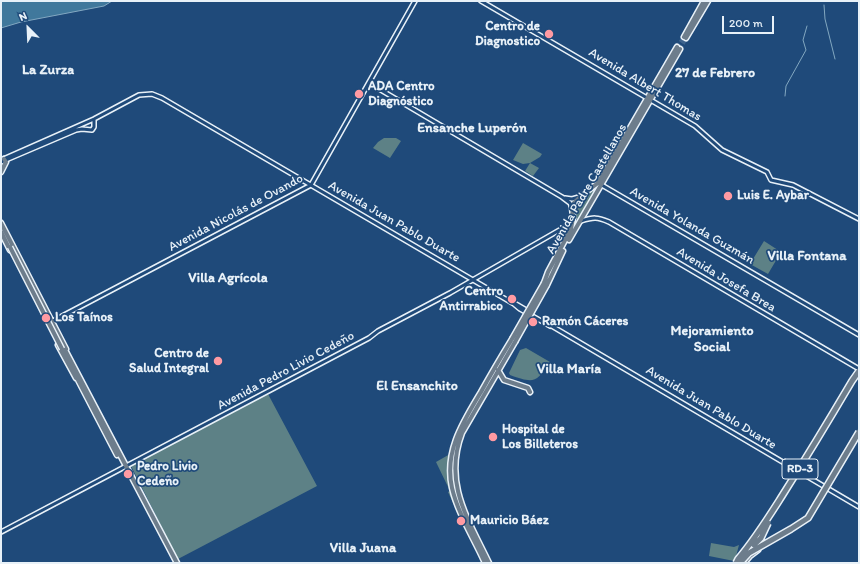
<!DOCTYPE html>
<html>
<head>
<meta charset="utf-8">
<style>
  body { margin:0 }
  #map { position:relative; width:860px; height:564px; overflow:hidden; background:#1f4a7a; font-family:Itim,sans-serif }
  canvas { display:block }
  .frame { position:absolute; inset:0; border:2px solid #e8f1f8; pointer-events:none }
  .north { position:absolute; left:8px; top:8px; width:40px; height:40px; -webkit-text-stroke:3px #1f4a7a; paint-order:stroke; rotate:336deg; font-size:11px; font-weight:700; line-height:16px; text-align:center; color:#e8f1f8 }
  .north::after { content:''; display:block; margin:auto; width:14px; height:18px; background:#e8f1f8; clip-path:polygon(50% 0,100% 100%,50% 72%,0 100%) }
  .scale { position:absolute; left:722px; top:16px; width:52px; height:18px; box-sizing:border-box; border:2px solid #e8f1f8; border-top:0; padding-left:5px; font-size:12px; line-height:14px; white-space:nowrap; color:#e8f1f8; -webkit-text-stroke:3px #1f4a7a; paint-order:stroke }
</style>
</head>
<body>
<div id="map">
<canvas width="860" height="564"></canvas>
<div class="frame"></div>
<div class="north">N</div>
<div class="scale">200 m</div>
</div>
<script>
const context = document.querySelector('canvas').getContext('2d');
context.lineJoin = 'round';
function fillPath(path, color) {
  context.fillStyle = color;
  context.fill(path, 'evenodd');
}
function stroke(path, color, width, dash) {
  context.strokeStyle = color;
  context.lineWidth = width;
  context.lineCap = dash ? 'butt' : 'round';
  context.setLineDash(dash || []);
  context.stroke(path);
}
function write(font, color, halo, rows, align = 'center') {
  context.font = font + ' Itim,sans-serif';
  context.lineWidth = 3.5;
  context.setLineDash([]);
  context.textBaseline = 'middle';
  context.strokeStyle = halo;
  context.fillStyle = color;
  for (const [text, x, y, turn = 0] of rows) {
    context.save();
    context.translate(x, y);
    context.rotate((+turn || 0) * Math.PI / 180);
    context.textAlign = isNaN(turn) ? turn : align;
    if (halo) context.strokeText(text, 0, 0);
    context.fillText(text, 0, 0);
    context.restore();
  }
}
fillPath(new Path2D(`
  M 384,138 L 396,138 L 401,141 L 390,158 L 373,148 L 378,142 Z
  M 523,143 L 542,154 L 540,157 L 530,163 L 539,168 L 533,176 L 525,171 L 530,163 L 523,164 L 513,160 Z
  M 595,188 L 597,189 L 580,220 L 578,220 L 575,218 C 573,199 580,197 595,188 Z
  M 764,241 L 781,252 L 768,274 L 750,264 Z
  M 526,348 L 550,362 C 536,384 533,383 510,375 L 509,373 L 520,350 Z
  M 268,394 L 317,486 L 178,559 L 131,466 Z
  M 450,454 C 447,472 450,487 456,504 L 454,505 L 448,492 L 450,491 L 436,462 Z
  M 711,543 L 734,547 L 739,545 L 735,560 L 734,561 L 709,556 Z`), '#5d8186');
const water = new Path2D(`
  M 1,1 L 112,1 L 104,6 L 21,22 L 1,28 Z`);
fillPath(water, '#40789c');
stroke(water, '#83a8c1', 1);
stroke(new Path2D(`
  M 824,5 L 825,19 L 835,59
  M 785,96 L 786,86 L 806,50 L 803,40 L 807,26`), '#83a8c1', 1);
stroke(new Path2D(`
  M 677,47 L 684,37
  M 680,49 L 686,38`), '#3d638d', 4, [4, 2]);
const secondary = new Path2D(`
  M 481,1 L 695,126 L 722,150 L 767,172 L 771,180 L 793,185 L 859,219
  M 369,83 L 562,197 L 570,203 L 572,208
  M 1,160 L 94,119 L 139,95 L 152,94 L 162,98 L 473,280 L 514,304 L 520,309 L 550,326
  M 1,162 L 76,130 L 82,129 L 92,130 L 94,127 L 94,119
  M 600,184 L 859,335
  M 565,198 L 572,199 L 579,197
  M 581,221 C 594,217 597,217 609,222 L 859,369
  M 516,304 L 528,311
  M 51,322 L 311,185 L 415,1
  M 550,325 L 859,507
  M 1,532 L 369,338 L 378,331 L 450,293 L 570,224 L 572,221`);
const primary = new Path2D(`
  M 684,37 L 704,1
  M 686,38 L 708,1
  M 1,172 L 6,162 L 4,159
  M 1,223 L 66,349
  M 1,232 L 10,250
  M 563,232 L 567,232 L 568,237
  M 569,240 L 680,49
  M 544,283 L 548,272 L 571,229 L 573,218 L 572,207 L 574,203 L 582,195 L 598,183 L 677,47
  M 547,285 L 563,251
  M 58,345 L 76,378
  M 64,348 L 177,563
  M 498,370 L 504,380 L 528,388 L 530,392
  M 76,376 L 117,455
  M 485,563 C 474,538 458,514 452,488 C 444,451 463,422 481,392 C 491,374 501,357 512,339
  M 489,563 C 468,519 443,483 462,433 L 515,342
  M 744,563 L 750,556 L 758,550`);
stroke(secondary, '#e8f1f8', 6);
stroke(primary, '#e8f1f8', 7);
stroke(secondary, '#1f4a7a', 3);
stroke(primary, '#6d7d8c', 4);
const primaryBridge = new Path2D(`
  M 10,247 L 62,349
  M 512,339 L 544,283
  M 515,342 L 547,285`);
const motorwayBridge = new Path2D(`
  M 754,545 L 761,538 L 768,523
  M 736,563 L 738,559 C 755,539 768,518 782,496 C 806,458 829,420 852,381 L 859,371
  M 740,563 L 749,553 L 791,529 L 808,518 L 859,432`);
stroke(primaryBridge, '#e8f1f8', 7, []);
stroke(motorwayBridge, '#e8f1f8', 8, []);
stroke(primaryBridge, '#6d7d8c', 4);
stroke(motorwayBridge, '#6d7d8c', 5);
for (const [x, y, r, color] of [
  [549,34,5,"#ff9aa2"],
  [359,94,5,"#ff9aa2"],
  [728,196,5,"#ff9aa2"],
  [512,299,5,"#ff9aa2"],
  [46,318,5,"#ff9aa2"],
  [533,322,5,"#ff9aa2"],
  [218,361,5,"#ff9aa2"],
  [493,437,5,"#ff9aa2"],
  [128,474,5,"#ff9aa2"],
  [461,521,5,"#ff9aa2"]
]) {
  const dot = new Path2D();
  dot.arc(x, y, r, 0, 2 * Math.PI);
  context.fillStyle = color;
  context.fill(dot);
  stroke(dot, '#1f4a7a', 1.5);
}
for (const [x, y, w] of [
  [800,469,36]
]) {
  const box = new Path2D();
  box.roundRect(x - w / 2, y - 10, w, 20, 3);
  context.fillStyle = '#1f4a7a';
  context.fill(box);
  stroke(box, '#e8f1f8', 1);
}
write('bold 12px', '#e8f1f8', null, [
  ["RD-3",800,469]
]);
write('bold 13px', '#e8f1f8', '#1f4a7a', [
  ["Centro de",540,27,"right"],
  ["Diagnostico",540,42,"right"],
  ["ADA Centro",368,87],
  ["Diagnóstico",368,102],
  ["Luis E. Aybar",737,196],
  ["Centro",503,292,"right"],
  ["Antirrabico",503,307,"right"],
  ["Los Taínos",55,318],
  ["Ramón Cáceres",542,322],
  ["Centro de",209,354,"right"],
  ["Salud Integral",209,369,"right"],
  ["Hospital de",502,430],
  ["Los Billeteros",502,445],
  ["Pedro Livio",137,467],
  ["Cedeño",137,482],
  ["Mauricio Báez",470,521]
], 'left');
write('13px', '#e8f1f8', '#1f4a7a', [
  ["Avenida Albert Thomas",645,85,31],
  ["Avenida Padre Castellanos",587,189,-60],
  ["Avenida Nicolás de Ovando",236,213,-28],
  ["Avenida Juan Pablo Duarte",394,222,30],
  ["Avenida Yolanda Guzmán",692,226,30],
  ["Avenida Josefa Brea",726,280,31],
  ["Avenida Pedro Livio Cedeño",286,371,-28],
  ["Avenida Juan Pablo Duarte",711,408,31]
]);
write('bold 14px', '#e8f1f8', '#1f4a7a', [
  ["La Zurza",48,70],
  ["27 de Febrero",715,73],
  ["Ensanche Luperón",472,128],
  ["Villa Fontana",807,256],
  ["Villa Agrícola",228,278],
  ["Mejoramiento",712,331],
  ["Social",712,347],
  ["Villa María",569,369],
  ["El Ensanchito",417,386],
  ["Villa Juana",363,548]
]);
</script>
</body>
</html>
